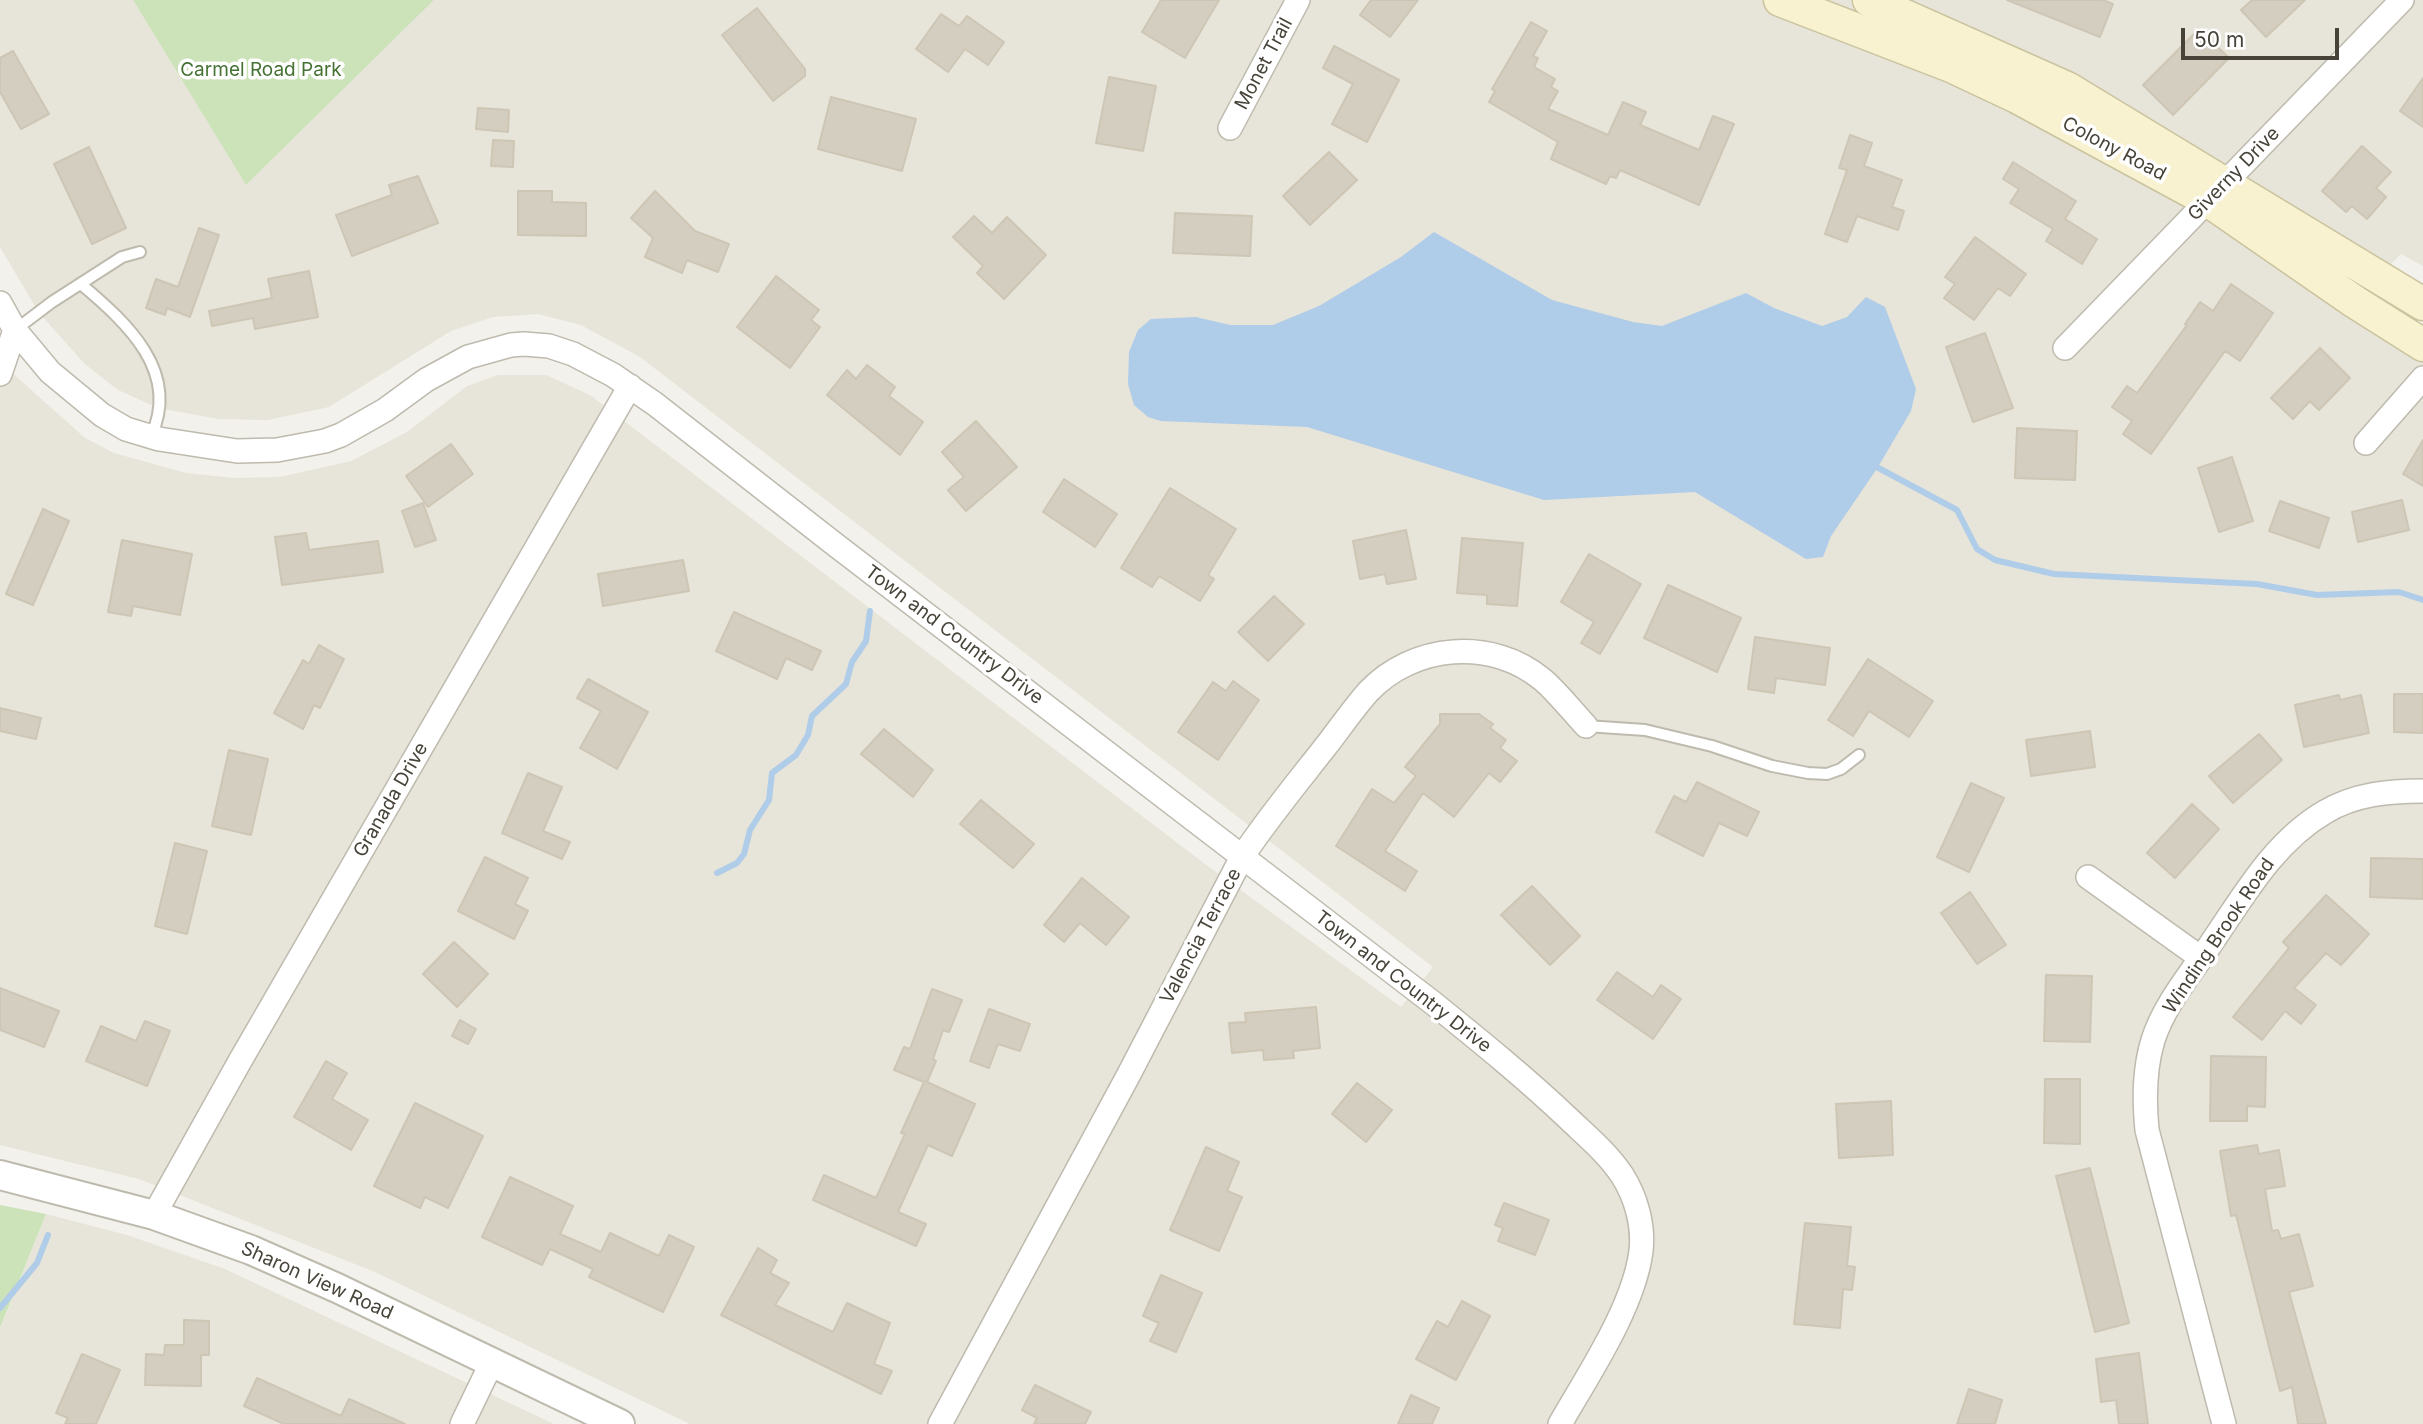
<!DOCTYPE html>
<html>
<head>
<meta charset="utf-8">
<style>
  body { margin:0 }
  #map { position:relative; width:2423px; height:1424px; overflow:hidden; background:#f3f1eb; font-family:Inter,sans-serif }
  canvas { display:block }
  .scale { position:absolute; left:2181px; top:28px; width:158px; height:32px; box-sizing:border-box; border:4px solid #474339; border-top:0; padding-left:9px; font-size:21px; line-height:24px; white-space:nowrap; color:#474339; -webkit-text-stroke:5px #fff; paint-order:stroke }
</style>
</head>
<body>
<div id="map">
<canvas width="2423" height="1424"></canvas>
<div class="scale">50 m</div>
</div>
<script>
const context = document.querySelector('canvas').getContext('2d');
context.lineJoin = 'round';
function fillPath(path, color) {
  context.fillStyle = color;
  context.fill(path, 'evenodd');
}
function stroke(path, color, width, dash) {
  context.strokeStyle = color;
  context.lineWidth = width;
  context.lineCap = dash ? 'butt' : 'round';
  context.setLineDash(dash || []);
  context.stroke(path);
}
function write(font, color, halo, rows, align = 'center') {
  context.font = font + ' Inter,sans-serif';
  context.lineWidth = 7;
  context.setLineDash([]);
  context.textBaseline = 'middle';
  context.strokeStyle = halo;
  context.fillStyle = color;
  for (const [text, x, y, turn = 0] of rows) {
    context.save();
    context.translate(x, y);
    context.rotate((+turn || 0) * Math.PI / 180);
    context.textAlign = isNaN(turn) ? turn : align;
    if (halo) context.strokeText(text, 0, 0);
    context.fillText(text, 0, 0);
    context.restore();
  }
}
fillPath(new Path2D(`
  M 0,0 L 133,0 L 246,185 L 434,0 L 2423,0 L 2423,266 L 2401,254 L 2345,312 L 2423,358 L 2423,1424 L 690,1424 L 375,1272 L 139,1179 L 0,1145 L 0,362 L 85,438 L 114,453 L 186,473 L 234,478 L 280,477 L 351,461 L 407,432 L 467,386 L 498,375 L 546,375 L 590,395 L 1205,864 L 1401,1007 L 1433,967 L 640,357 L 581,325 L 538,314 L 493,317 L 451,331 L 329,407 L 268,420 L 219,419 L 158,408 L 118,390 L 85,364 L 39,313 L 0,247 Z
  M 46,1214 L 127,1235 L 225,1269 L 554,1424 L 0,1424 L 0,1329 Z`), '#e7e4d9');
fillPath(new Path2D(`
  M 133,0 L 434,0 L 246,185 Z
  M 0,1205 L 46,1214 L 0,1328 Z`), '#cce2b9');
fillPath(new Path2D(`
  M 1434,232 L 1552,300 L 1633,322 L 1662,326 L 1746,293 L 1774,308 L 1822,326 L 1847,317 L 1866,297 L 1885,307 L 1916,389 L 1911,411 L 1878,467 L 1831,536 L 1823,557 L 1806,559 L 1695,492 L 1544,500 L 1307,427 L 1161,421 L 1148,417 L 1134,405 L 1128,384 L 1129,352 L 1138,330 L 1151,319 L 1196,317 L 1230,325 L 1273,325 L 1319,306 L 1401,257 Z`), '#afcce8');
stroke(new Path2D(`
  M 1871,464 L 1957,510 L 1977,549 L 1995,560 L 2054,574 L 2257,584 L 2317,595 L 2399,592 L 2423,600
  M 717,873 L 737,863 L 744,854 L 750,830 L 769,800 L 772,773 L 796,755 L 808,735 L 812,716 L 846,684 L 852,662 L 866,641 L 870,611
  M 0,1308 L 37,1263 L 48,1235`), '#afcce8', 6);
const building = new Path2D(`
  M 1161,0 L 1219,0 L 1185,58 L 1142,32 Z
  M 1371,0 L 1418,0 L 1390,37 L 1360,15 Z
  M 2007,0 L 2103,0 L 2113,4 L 2100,37 Z
  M 2252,0 L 2305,0 L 2266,37 L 2241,10 Z
  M 757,8 L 805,69 L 805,76 L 773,101 L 722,35 Z
  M 941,14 L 959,26 L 967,16 L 1004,42 L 988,65 L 965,49 L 948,72 L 916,49 Z
  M 1531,22 L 1547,31 L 1533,56 L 1538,58 L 1534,67 L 1555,79 L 1551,87 L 1558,91 L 1548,109 L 1608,135 L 1623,102 L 1646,112 L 1640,125 L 1699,150 L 1713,116 L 1734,124 L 1699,205 L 1620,170 L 1616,178 L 1610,176 L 1606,184 L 1551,159 L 1558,142 L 1489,102 L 1495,91 L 1492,89 Z
  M 2199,29 L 2229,58 L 2173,115 L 2143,85 Z
  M 1334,46 L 1399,80 L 1367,142 L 1332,124 L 1353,84 L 1323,68 Z
  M 13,51 L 49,114 L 21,129 L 0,92 L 0,58 Z
  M 1109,77 L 1156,86 L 1143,151 L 1096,143 Z
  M 2423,78 L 2423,127 L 2400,111 Z
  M 831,97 L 916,119 L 902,171 L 818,149 Z
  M 478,108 L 509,110 L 508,132 L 476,129 Z
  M 1850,135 L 1872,143 L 1864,166 L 1902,180 L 1892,207 L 1904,211 L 1898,230 L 1857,216 L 1847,242 L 1825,234 L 1847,170 L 1839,168 Z
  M 493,140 L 514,141 L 513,167 L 491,166 Z
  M 2362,146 L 2391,172 L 2376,188 L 2386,197 L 2367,219 L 2352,206 L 2346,212 L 2322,191 Z
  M 89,147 L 126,228 L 92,244 L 54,164 Z
  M 1329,152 L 1357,180 L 1310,225 L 1283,196 Z
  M 2013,162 L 2076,201 L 2065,219 L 2097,239 L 2082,264 L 2046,241 L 2053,229 L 2010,203 L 2019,189 L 2003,179 Z
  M 418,176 L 438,223 L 352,256 L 336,215 L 392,195 L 389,185 Z
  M 518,191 L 552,191 L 552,202 L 586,203 L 586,236 L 518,235 Z
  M 655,191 L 695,231 L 729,244 L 718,272 L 687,260 L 682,273 L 645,257 L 653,238 L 631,218 Z
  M 1175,213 L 1252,216 L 1250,256 L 1173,253 Z
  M 974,216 L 992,233 L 1007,217 L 1046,255 L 1004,299 L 977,273 L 983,266 L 953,237 Z
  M 199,228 L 219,235 L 190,317 L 167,308 L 165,315 L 146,308 L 156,279 L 178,287 Z
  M 1975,237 L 2026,274 L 2010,296 L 1998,288 L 1974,320 L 1944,298 L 1955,284 L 1945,277 Z
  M 309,271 L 318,317 L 255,329 L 253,318 L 212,326 L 209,311 L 272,298 L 268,279 Z
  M 776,276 L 819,310 L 811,320 L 820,327 L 790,368 L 737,327 Z
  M 2231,284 L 2273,313 L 2240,361 L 2225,351 L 2151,454 L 2123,434 L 2132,421 L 2112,407 L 2127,386 L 2137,393 L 2187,325 L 2185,324 L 2200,302 L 2213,311 Z
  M 1985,333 L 2013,408 L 1973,422 L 1946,347 Z
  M 2320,348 L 2350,378 L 2319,410 L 2310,401 L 2293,419 L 2271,398 Z
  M 867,365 L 895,387 L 889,396 L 923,422 L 900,455 L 827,395 L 847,370 L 856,379 Z
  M 976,421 L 1017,467 L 966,511 L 948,490 L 964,477 L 942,452 Z
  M 2017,428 L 2077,431 L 2075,480 L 2015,478 Z
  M 2423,440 L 2423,486 L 2403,474 Z
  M 451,444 L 473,474 L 428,507 L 406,476 Z
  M 2232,457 L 2253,521 L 2219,532 L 2198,468 Z
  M 1064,479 L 1117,514 L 1095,547 L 1043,512 Z
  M 1170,488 L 1236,529 L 1208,575 L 1214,579 L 1200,601 L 1159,576 L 1152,587 L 1121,568 Z
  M 2402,500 L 2409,530 L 2358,542 L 2352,512 Z
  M 2280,501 L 2329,518 L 2319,548 L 2269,531 Z
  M 423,503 L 436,540 L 415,547 L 402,511 Z
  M 43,509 L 69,521 L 33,605 L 6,594 Z
  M 1406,530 L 1416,579 L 1387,584 L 1385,574 L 1360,579 L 1353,541 Z
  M 306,533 L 309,550 L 378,541 L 383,572 L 282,585 L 275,537 Z
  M 1462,538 L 1523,543 L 1517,606 L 1487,604 L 1487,595 L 1457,593 Z
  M 122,540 L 192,554 L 180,615 L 133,606 L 131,616 L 108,612 Z
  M 1589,554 L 1641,584 L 1600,654 L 1581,643 L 1594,622 L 1561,602 Z
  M 683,560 L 689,591 L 603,606 L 598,574 Z
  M 1668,585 L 1741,618 L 1717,672 L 1644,638 Z
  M 1274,596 L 1304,624 L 1268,661 L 1238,632 Z
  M 734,612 L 821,651 L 812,670 L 786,658 L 777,679 L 716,651 Z
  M 1755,637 L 1830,648 L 1825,685 L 1776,678 L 1774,693 L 1748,689 Z
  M 319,645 L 344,659 L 320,708 L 314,705 L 303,729 L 274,713 L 303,660 L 309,664 Z
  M 1868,659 L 1933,701 L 1909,737 L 1869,711 L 1853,736 L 1828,720 Z
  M 588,679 L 648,712 L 617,769 L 580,748 L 601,711 L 577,698 Z
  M 1233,681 L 1259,700 L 1218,760 L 1178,732 L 1213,682 L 1226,691 Z
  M 2394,694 L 2423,694 L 2423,733 L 2394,732 Z
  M 2339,695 L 2340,700 L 2361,695 L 2369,733 L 2304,747 L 2295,705 Z
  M 0,708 L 41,718 L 36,739 L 0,731 Z
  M 1440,714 L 1479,714 L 1493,724 L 1490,728 L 1506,740 L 1500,748 L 1517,761 L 1500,782 L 1489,773 L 1454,817 L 1423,793 L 1385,851 L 1417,871 L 1405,891 L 1336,846 L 1372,789 L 1394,803 L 1416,776 L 1405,767 L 1440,724 Z
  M 884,729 L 933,770 L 913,797 L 861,754 Z
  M 2090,731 L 2095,767 L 2031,776 L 2026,740 Z
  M 2259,734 L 2282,760 L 2233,803 L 2209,776 Z
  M 229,750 L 268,759 L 251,835 L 212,826 Z
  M 528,773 L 562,787 L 543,831 L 570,842 L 562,859 L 502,833 Z
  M 1697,782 L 1759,812 L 1747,836 L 1719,823 L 1703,856 L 1656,832 L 1674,796 L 1686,802 Z
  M 1971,783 L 2004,798 L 1969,872 L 1937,857 Z
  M 981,800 L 1034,844 L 1013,868 L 960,824 Z
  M 2192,804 L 2219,829 L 2175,878 L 2147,853 Z
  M 175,843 L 207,851 L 187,934 L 155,926 Z
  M 485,857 L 528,878 L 515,904 L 528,911 L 514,939 L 458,911 Z
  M 2371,858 L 2423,859 L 2423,899 L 2370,897 Z
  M 1082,878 L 1129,917 L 1106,945 L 1080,923 L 1064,942 L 1044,925 Z
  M 1532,886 L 1580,936 L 1550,965 L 1501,915 Z
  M 1970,892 L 2006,945 L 1977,964 L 1941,913 Z
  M 2326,895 L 2369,934 L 2341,965 L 2326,953 L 2294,988 L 2316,1005 L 2301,1024 L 2285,1011 L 2262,1040 L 2233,1017 L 2289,948 L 2283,942 Z
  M 454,942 L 488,974 L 457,1007 L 423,974 Z
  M 1617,972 L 1653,997 L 1661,985 L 1681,999 L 1653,1039 L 1597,1000 Z
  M 2046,975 L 2092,976 L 2090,1042 L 2044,1041 Z
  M 0,988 L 59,1011 L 44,1047 L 0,1030 Z
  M 932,989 L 962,1000 L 949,1032 L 943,1030 L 933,1059 L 936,1061 L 927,1082 L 975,1104 L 952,1156 L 928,1145 L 898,1212 L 926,1224 L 916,1246 L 813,1200 L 824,1175 L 876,1198 L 905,1134 L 901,1133 L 924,1082 L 894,1070 L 904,1047 L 910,1049 Z
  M 1316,1007 L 1320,1048 L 1293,1051 L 1294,1058 L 1264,1060 L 1263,1050 L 1232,1053 L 1229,1023 L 1246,1022 L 1245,1013 Z
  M 989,1009 L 1030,1024 L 1020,1051 L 998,1044 L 989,1068 L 970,1061 Z
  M 460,1020 L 476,1029 L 468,1044 L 452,1036 Z
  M 145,1021 L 170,1031 L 147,1086 L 86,1061 L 101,1026 L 136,1041 Z
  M 2211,1056 L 2266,1057 L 2265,1107 L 2247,1106 L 2247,1121 L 2210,1121 Z
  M 326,1061 L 347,1073 L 332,1099 L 368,1120 L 351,1150 L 294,1117 Z
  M 2045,1079 L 2080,1079 L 2080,1144 L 2044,1143 Z
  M 1357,1083 L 1392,1110 L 1366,1142 L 1332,1114 Z
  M 1891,1101 L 1893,1155 L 1839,1158 L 1836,1104 Z
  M 415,1103 L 483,1136 L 448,1208 L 425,1197 L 420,1208 L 374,1186 Z
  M 2257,1145 L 2259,1154 L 2279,1150 L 2285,1186 L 2265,1189 L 2272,1231 L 2278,1230 L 2281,1239 L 2299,1234 L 2313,1286 L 2289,1292 L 2326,1424 L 2298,1424 L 2292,1387 L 2280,1391 L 2236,1215 L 2231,1216 L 2220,1151 Z
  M 1206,1147 L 1239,1162 L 1227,1191 L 1242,1197 L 1219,1251 L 1170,1230 Z
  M 2090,1168 L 2129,1323 L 2095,1332 L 2056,1176 Z
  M 510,1177 L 573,1206 L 560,1234 L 601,1252 L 610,1233 L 659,1256 L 669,1235 L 694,1247 L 663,1312 L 589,1277 L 593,1269 L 550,1249 L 542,1265 L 482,1237 Z
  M 1504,1203 L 1549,1220 L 1535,1255 L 1498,1241 L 1503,1228 L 1495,1225 Z
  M 1805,1223 L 1851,1227 L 1847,1266 L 1855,1267 L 1852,1290 L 1843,1289 L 1840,1328 L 1794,1324 Z
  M 758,1248 L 777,1260 L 770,1273 L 789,1283 L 775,1305 L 833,1332 L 847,1303 L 890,1323 L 874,1364 L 892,1371 L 881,1394 L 721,1315 Z
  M 1161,1275 L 1202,1293 L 1176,1352 L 1150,1341 L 1159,1323 L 1143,1316 Z
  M 1462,1301 L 1490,1316 L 1456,1380 L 1416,1359 L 1437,1321 L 1448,1327 Z
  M 184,1320 L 209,1321 L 209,1355 L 201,1355 L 201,1386 L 145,1385 L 146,1354 L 164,1355 L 165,1345 L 184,1345 Z
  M 2139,1353 L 2148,1424 L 2119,1424 L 2116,1400 L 2101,1402 L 2096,1359 Z
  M 82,1354 L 120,1370 L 96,1424 L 65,1424 L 68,1418 L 56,1413 Z
  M 257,1378 L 341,1416 L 349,1399 L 405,1424 L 284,1424 L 244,1406 Z
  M 1035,1385 L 1091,1412 L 1085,1424 L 1034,1424 L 1037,1418 L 1022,1410 Z
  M 1969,1389 L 2002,1400 L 1995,1424 L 1957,1424 Z
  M 1411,1395 L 1439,1408 L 1432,1424 L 1398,1424 Z`);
fillPath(building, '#d4cec1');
stroke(building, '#cec6b5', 2);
const service = new Path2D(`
  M 82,285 C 127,323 181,372 151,436
  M 15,330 L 52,302 L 122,257 L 140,252
  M 1586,726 L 1645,730 L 1712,746 L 1772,766 L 1808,773 L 1827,774 L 1841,769 L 1859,755`);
const minor = new Path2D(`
  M 1230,128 L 1298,0
  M 0,303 L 15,330 L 50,372 L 102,415 L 126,429 L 159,439 L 237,451 L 277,450 L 325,441 L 341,435 L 385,410 L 426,380 L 468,357 L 511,345 L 524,344 L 549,346 L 573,354 L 613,375 L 655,404 L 837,546 L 1433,1003 C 1480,1041 1527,1079 1571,1121 C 1589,1138 1608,1154 1622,1175 C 1636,1197 1644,1225 1641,1251 C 1634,1307 1588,1375 1560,1424
  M 2065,348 L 2402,0
  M 0,374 L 15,330
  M 2366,443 L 2423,378
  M 2088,877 L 2201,958
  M 154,1215 L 240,1061 L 630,386
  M 462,1424 L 492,1362
  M 940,1424 L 1128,1076 L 1242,857 C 1268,818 1297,783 1326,746 C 1340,728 1353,709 1368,692 C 1413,644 1492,637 1543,680 C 1558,693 1572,711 1586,726
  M 2224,1424 L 2147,1130 C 2144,1099 2144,1070 2153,1040 C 2164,1006 2188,977 2208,948 C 2242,899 2272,843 2325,812 C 2355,794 2389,791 2423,791`);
const tertiary = new Path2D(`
  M 0,1175 L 154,1215 L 251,1250 L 337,1288 L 620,1424`);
const secondary = new Path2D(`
  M 1780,0 L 1951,66 L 2017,97 L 2209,201 L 2355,302 L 2423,345
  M 1869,0 L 2067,88 L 2423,304`);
stroke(service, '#bebaae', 14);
stroke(minor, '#bebaae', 26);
stroke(tertiary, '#bebaae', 32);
stroke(secondary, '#cac39e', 35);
stroke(service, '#fff', 10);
stroke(minor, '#fff', 23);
stroke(tertiary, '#fff', 28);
stroke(secondary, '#f8f2d0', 32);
write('19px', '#474339', '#fff', [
  ["Monet Trail",1264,64,-62],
  ["Colony Road",2114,149,28],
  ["Giverny Drive",2234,174,-46],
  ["Town and Country Drive",954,635,37],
  ["Granada Drive",391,800,-60],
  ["Valencia Terrace",1201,936,-62],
  ["Winding Brook Road",2219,936,-56],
  ["Town and Country Drive",1403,982,38],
  ["Sharon View Road",317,1281,24]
]);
write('19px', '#457233', '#fff', [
  ["Carmel Road Park",261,70]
]);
</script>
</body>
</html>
